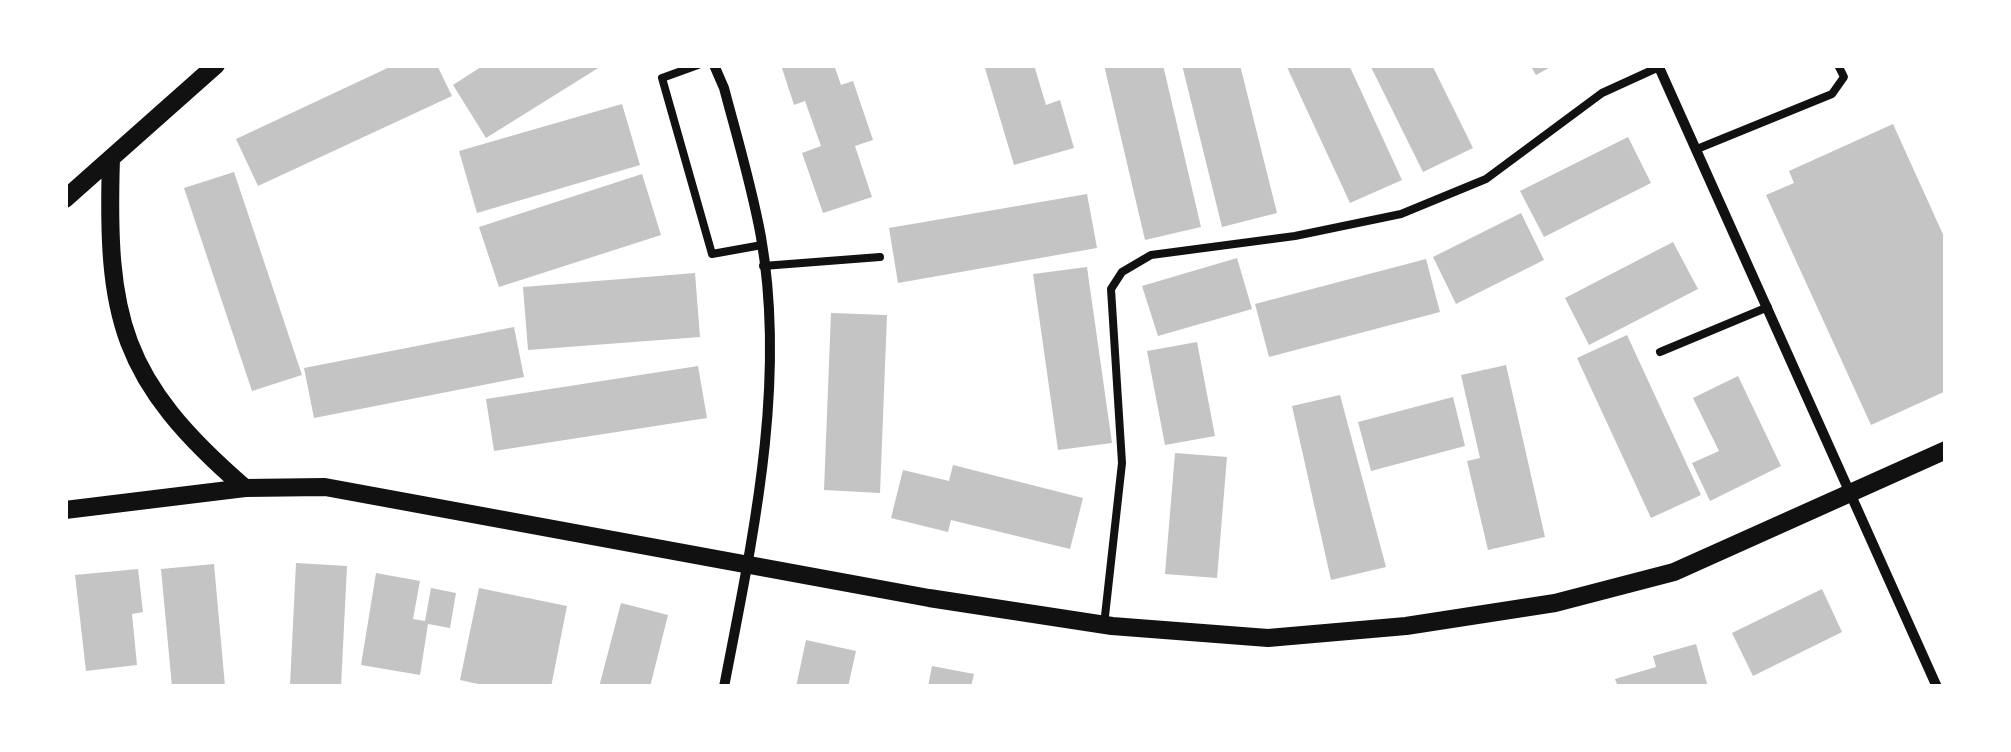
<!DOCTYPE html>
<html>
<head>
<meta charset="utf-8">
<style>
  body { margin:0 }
  #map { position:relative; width:2011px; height:752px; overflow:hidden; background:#fff; font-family:"Sofia Sans Condensed",sans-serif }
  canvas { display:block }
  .frame { position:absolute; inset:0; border:68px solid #fff; pointer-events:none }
</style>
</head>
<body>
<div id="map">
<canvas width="2011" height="752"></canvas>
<div class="frame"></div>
</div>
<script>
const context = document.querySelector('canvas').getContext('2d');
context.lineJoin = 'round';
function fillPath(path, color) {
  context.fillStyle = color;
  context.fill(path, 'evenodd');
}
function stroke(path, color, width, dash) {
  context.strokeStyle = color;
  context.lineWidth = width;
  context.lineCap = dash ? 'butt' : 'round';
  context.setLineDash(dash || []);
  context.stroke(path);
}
fillPath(new Path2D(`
  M 394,65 L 437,65 L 452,96 L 258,186 L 236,139 Z
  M 484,65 L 603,65 L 486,138 L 453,85 Z
  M 781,65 L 834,65 L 841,85 L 853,81 L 873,140 L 855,146 L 872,197 L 823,213 L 802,153 L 821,146 L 805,101 L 794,105 Z
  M 984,65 L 1034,65 L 1046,105 L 1060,100 L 1074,148 L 1014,165 Z
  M 1104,65 L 1163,65 L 1201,227 L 1145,240 Z
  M 1182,65 L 1240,65 L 1277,213 L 1222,227 Z
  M 1286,65 L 1349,65 L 1402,180 L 1350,203 Z
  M 1370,65 L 1432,65 L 1473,148 L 1423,172 Z
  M 1530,65 L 1554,65 L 1536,75 Z
  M 622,104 L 640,165 L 477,213 L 459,151 Z
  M 1893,124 L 1946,241 L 1946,391 L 1871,425 L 1766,195 L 1794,183 L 1789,171 Z
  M 1628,137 L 1651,183 L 1544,237 L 1520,191 Z
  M 234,172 L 302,375 L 252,391 L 184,188 Z
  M 642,174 L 661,235 L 499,287 L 479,227 Z
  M 1087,194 L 1097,248 L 898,283 L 889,228 Z
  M 1521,213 L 1544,260 L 1456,304 L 1433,257 Z
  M 1673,242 L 1698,289 L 1589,345 L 1565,298 Z
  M 1237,258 L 1252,309 L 1158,336 L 1142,286 Z
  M 1426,259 L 1440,312 L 1269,357 L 1255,304 Z
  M 1087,267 L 1112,443 L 1058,450 L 1033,274 Z
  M 695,273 L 700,337 L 528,350 L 523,287 Z
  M 831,313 L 887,315 L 880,493 L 824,490 Z
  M 514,327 L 524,377 L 314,418 L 304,368 Z
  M 1627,335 L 1701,495 L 1651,518 L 1577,358 Z
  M 1197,342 L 1215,436 L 1165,445 L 1147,351 Z
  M 1506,365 L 1545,537 L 1488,550 L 1467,461 L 1480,458 L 1461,375 Z
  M 698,366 L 707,418 L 494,451 L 486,399 Z
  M 1738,376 L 1781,466 L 1710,501 L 1692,463 L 1719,451 L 1693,398 Z
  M 1340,395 L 1386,567 L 1331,580 L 1292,406 Z
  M 1453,397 L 1465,446 L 1371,471 L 1358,422 Z
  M 1175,453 L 1227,457 L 1217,578 L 1165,574 Z
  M 953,465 L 1083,498 L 1070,549 L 951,520 L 948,532 L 891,518 L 903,470 L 949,481 Z
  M 296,563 L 347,566 L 341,687 L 290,685 Z
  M 214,564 L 225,686 L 172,687 L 161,569 Z
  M 138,569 L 143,612 L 132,614 L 137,665 L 86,671 L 75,575 Z
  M 376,573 L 420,581 L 413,619 L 425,621 L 431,588 L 456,593 L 450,628 L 428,624 L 420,675 L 361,665 Z
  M 479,588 L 567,606 L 551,687 L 492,687 L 460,680 Z
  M 1822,589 L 1842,632 L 1753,676 L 1732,633 Z
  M 621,603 L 668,615 L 650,687 L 599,687 Z
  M 806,640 L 856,651 L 848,687 L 796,687 Z
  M 1696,644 L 1708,687 L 1618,687 L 1615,679 L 1656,667 L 1653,656 Z
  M 932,666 L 974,674 L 971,687 L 928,687 Z`), '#c4c4c4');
stroke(new Path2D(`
  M 698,65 L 662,78 L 712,254 L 762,245
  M 1697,149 L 1832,94 L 1844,77 L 1838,65
  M 763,266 L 880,257
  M 1660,352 L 1768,307
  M 1104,625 L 1122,463 L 1111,289 L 1122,272 L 1151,255 L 1295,236 L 1401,214 L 1486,179 L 1602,93 L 1659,67`), '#111', 8);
stroke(new Path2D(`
  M 714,65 L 724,88 C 737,137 752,187 761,237 C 787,386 752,541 724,687
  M 1658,65 L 1937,687`), '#111', 10);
stroke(new Path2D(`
  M 111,158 C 106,318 120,380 245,488
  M 65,199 L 216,65
  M 65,510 L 245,488 L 325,487 L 929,598 L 1112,626 L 1268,638 L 1406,626 L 1555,603 L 1674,572 L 1946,450`), '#111', 18);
</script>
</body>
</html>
